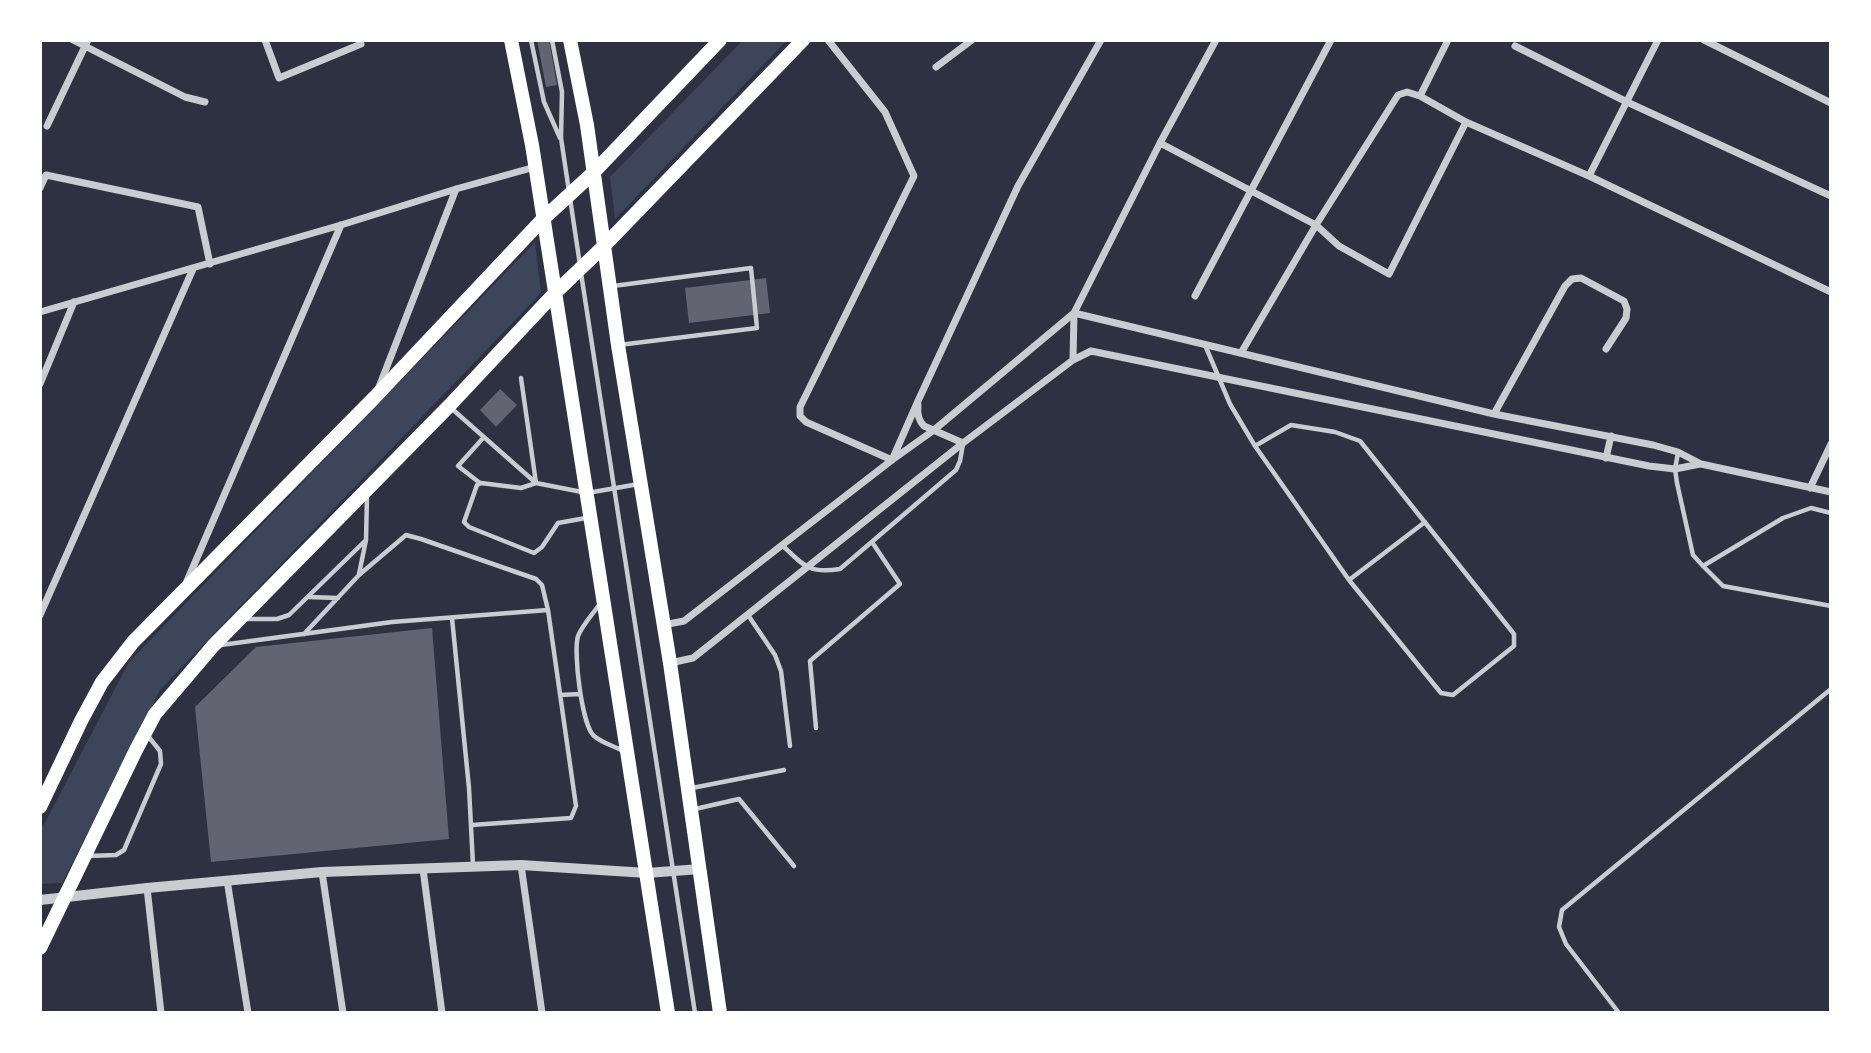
<!DOCTYPE html>
<html>
<head>
<meta charset="utf-8">
<style>
  body { margin:0 }
  #map { position:relative; width:1871px; height:1053px; overflow:hidden; background:#2d3142; font-family:Mulish,sans-serif }
  canvas { display:block }
  .frame { position:absolute; inset:0; border:42px solid #fff; pointer-events:none }
</style>
</head>
<body>
<div id="map">
<canvas width="1871" height="1053"></canvas>
<div class="frame"></div>
</div>
<script>
const context = document.querySelector('canvas').getContext('2d');
context.lineJoin = 'round';
function fillPath(path, color) {
  context.fillStyle = color;
  context.fill(path, 'evenodd');
}
function stroke(path, color, width, dash) {
  context.strokeStyle = color;
  context.lineWidth = width;
  context.lineCap = dash ? 'butt' : 'round';
  context.setLineDash(dash || []);
  context.stroke(path);
}
fillPath(new Path2D(`
  M 743,40 L 787,40 L 615,219 L 610,177 Z
  M 535,242 L 541,293 L 160,690 L 62,883 L 40,884 L 40,832 L 129,662 Z`), '#3c4559');
fillPath(new Path2D(`
  M 537,40 L 549,40 L 557,85 L 546,87 Z
  M 766,278 L 770,313 L 689,323 L 685,288 Z
  M 500,389 L 517,405 L 496,427 L 480,410 Z
  M 432,628 L 449,839 L 211,862 L 195,707 L 256,647 Z`), '#626471');
stroke(new Path2D(`
  M 531,40 L 544,102 L 560,138
  M 552,40 L 562,92 L 561,138 L 580,265
  M 581,273 L 695,1013
  M 613,286 L 751,268 L 757,328 L 619,345
  M 1205,345 L 1230,404 L 1255,446 L 1349,580 L 1441,693 L 1453,695 L 1514,646 L 1514,634 L 1360,441 L 1335,432 L 1291,425 L 1255,446
  M 521,378 L 536,483 L 521,488 L 481,483 L 477,485 L 464,522 L 469,527 L 534,553 L 542,547 L 558,523 L 586,518
  M 451,408 L 536,483 L 587,493 L 639,484
  M 1678,453 L 1675,469 L 1677,483 L 1693,555 L 1703,566 L 1723,586 L 1831,606
  M 480,483 L 458,466 L 484,437
  M 783,546 C 804,566 809,574 840,569 L 956,470 L 960,461 L 963,444
  M 1703,566 L 1783,518 L 1811,508 L 1831,513
  M 359,574 L 366,540 L 367,496
  M 1349,580 L 1425,522
  M 309,597 L 338,598
  M 599,605 C 592,615 582,626 578,636 C 573,652 582,726 594,736 C 602,743 614,746 623,751
  M 748,615 L 775,655 L 781,671 L 790,746
  M 452,618 L 469,788 L 473,865
  M 244,619 L 277,619 L 289,615 L 366,540
  M 304,634 L 359,575 L 406,535 L 421,539 L 536,579 L 542,585 L 548,610 L 576,806 L 571,818 L 472,825
  M 221,645 L 392,622 L 548,610
  M 560,695 L 580,694
  M 816,728 L 810,661 L 900,584 L 872,542
  M 692,788 L 784,770
  M 695,809 L 739,799 L 794,866
  M 89,856 L 116,855 L 124,850 L 161,764 L 160,751 L 148,736
  M 1619,1013 L 1566,944 L 1559,927 L 1562,910 L 1831,689`), '#caccd0', 4.5);
stroke(new Path2D(`
  M 73,40 L 185,97 L 205,102
  M 265,40 L 279,78 L 361,44 L 360,40
  M 828,40 L 885,112 L 914,176 L 800,407 L 800,416 L 806,422 L 892,460 L 918,401 L 1018,186 L 1101,40
  M 1704,40 L 1831,103
  M 1515,46 L 1627,102 L 1831,196
  M 936,67 L 972,40
  M 1420,96 L 1466,122 L 1589,176 L 1831,292
  M 47,126 L 88,40
  M 1160,143 L 1316,225 L 1339,246 L 1389,274 L 1466,122
  M 1589,176 L 1658,40
  M 40,188 L 46,175 L 198,207 L 210,264
  M 1195,296 L 1331,40
  M 40,312 L 341,225 L 456,189 L 535,167
  M 1241,353 L 1316,225 L 1398,95 L 1407,92 L 1420,96 L 1448,40
  M 1073,360 L 1074,313 L 1160,143 L 1216,40
  M 40,384 L 74,302
  M 379,387 L 456,189
  M 918,405 C 917,413 918,420 924,426 L 963,443
  M 1494,414 L 1565,286 L 1572,279 L 1581,278 L 1624,301 L 1627,309 L 1626,318 L 1606,349
  M 1606,458 L 1611,436
  M 1810,488 L 1831,444
  M 187,581 L 341,225
  M 40,615 L 193,269
  M 663,625 L 684,621 L 892,460 L 934,430 L 1074,313 L 1494,414 L 1653,445 L 1678,452 L 1701,464 L 1831,492
  M 670,663 L 693,658 L 963,443 L 1073,360 L 1091,351 L 1649,466 L 1675,469 L 1700,464
  M 521,865 L 542,1013
  M 423,869 L 442,1013
  M 322,872 L 343,1013
  M 227,880 L 248,1013
  M 147,888 L 161,1013`), '#caccd0', 7);
stroke(new Path2D(`
  M 40,900 L 147,888 L 322,872 L 521,865 L 647,873 L 700,869`), '#caccd0', 10);
stroke(new Path2D(`
  M 511,40 L 532,145 L 668,1013
  M 570,40 L 587,125 L 618,345 L 670,663 L 720,1013
  M 40,807 L 81,721 L 102,682 L 133,642 L 375,397 L 543,219 L 593,173 L 720,40
  M 40,948 L 136,750 L 155,714 L 213,646 L 449,406 L 555,293 L 604,246 L 803,40`), '#fff', 14);
</script>
</body>
</html>
